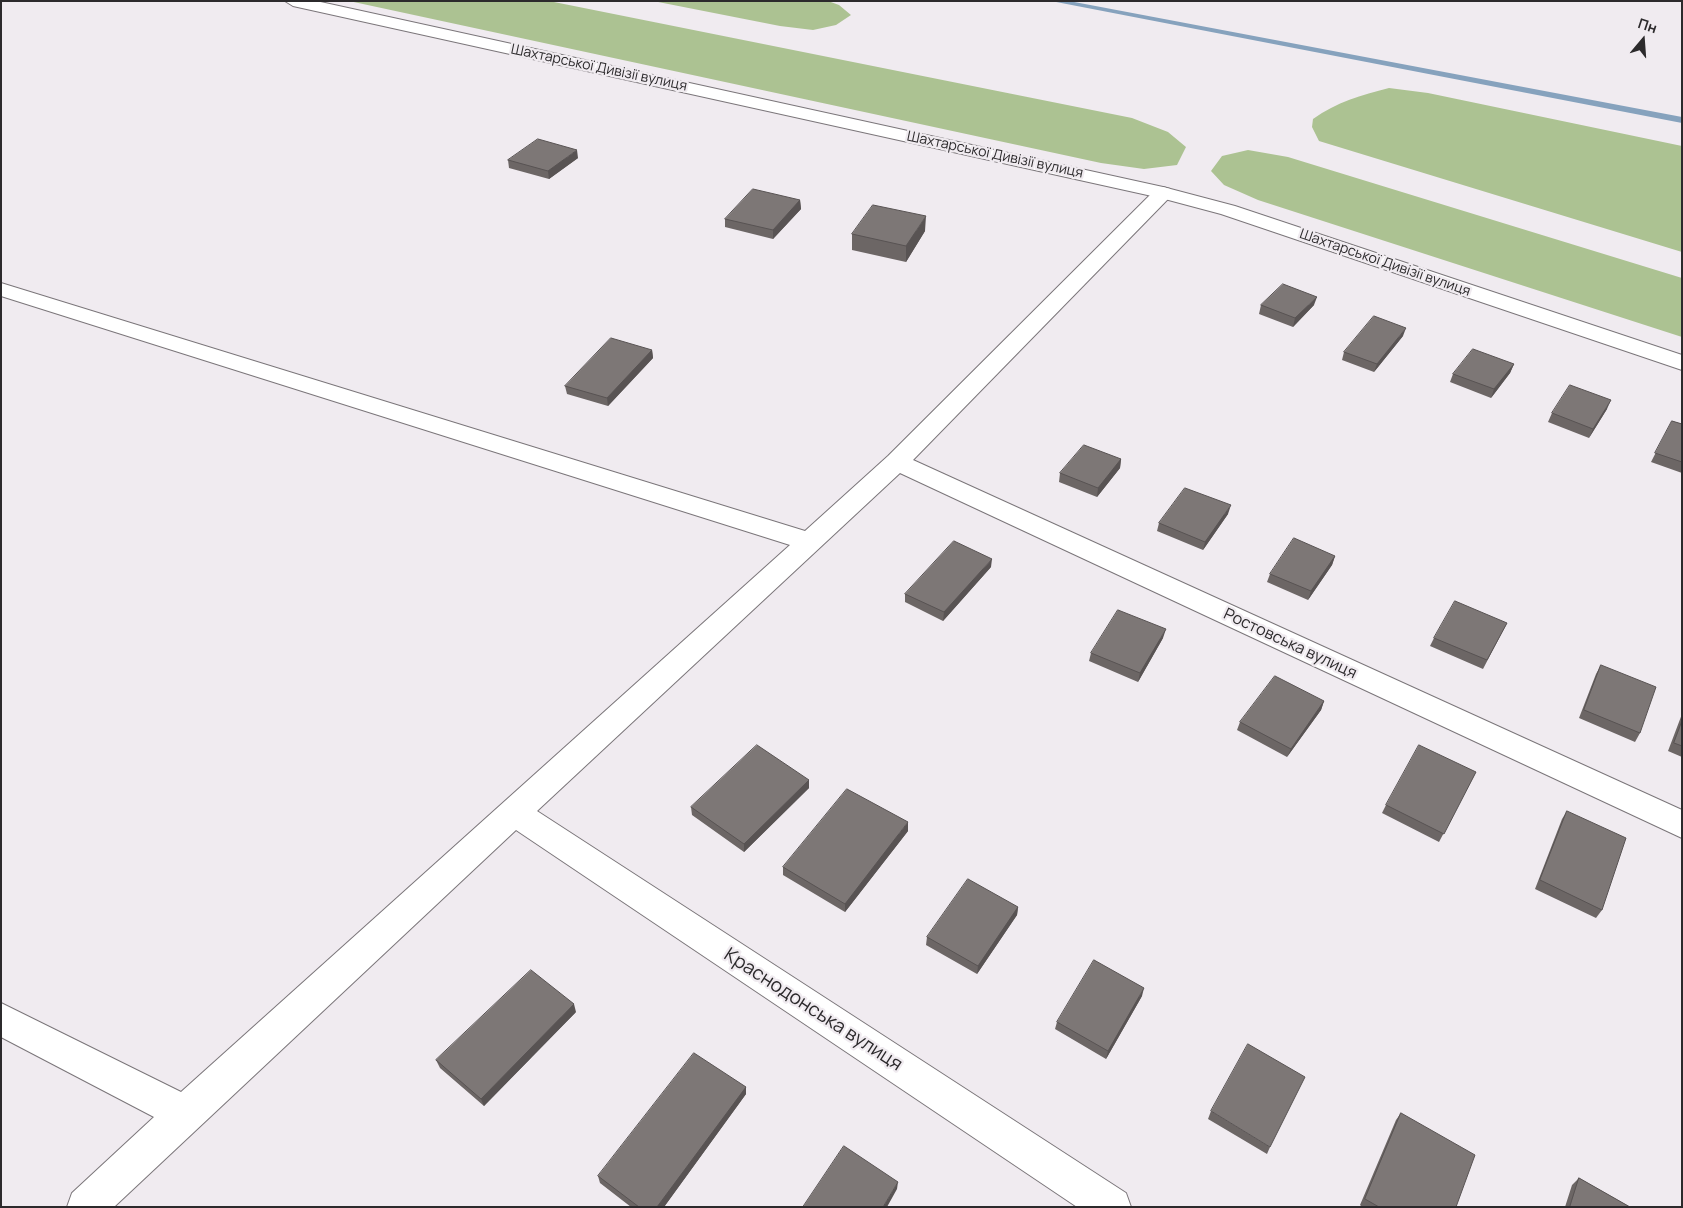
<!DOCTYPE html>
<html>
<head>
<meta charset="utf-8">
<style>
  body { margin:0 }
  #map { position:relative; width:1683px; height:1208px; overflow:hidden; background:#f0ebf0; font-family:Manrope,sans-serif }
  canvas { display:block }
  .frame { position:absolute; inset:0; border:2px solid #2c2a2c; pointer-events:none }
  .north { position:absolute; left:1618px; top:15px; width:50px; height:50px; -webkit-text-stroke:4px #f0ebf0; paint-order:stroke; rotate:18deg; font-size:14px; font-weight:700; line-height:20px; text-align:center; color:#2c2a2c }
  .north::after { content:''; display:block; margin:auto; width:18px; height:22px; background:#2c2a2c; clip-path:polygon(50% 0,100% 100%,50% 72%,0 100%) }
</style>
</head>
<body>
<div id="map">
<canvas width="1683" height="1208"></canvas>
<div class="frame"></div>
<div class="north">Пн</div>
</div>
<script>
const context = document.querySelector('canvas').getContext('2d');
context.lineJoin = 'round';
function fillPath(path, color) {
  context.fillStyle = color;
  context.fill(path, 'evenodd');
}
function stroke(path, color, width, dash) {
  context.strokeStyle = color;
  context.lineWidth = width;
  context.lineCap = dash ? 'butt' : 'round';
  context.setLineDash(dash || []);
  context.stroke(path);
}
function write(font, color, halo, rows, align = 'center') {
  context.font = font + ' Manrope,sans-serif';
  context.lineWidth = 4.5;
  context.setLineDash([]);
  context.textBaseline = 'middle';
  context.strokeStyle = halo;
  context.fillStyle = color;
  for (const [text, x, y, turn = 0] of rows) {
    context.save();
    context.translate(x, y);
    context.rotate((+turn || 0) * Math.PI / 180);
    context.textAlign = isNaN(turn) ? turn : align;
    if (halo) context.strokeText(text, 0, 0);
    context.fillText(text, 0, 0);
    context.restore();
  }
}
fillPath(new Path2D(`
  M 349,1 L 549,1 L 1132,118 L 1168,132 L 1186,147 L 1177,165 L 1144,169 L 1101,163 Z
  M 653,1 L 828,1 L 839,5 L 851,15 L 836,25 L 813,30 L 780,26 Z
  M 1389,88 L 1428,93 L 1682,146 L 1682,252 L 1319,141 L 1312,127 L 1313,119 C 1337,102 1361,95 1389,88 Z
  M 1248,150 L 1288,157 L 1682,278 L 1682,337 L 1258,200 L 1224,185 L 1211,171 L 1222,156 Z`), '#acc292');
fillPath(new Path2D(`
  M 1051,1 L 1069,1 L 1682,117 L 1682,123 Z`), '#86a2bd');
const street = new Path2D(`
  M 1163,187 L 1170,189 L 1173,193 L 1170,197 L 913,460 L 1682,810 L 1682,838 L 900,473 L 537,811 L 1126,1193 L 1131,1207 L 1077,1207 L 516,830 L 114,1207 L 67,1207 L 72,1193 L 154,1117 L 1,1037 L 1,1003 L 181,1092 L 790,545 L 1,296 L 1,283 L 805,531 L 888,456 L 1156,189 Z`);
const secondary = new Path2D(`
  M 285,1 L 316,1 L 1163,187 L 1235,206 L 1682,355 L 1682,370 L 1221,214 L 1161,198 L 293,6 Z`);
stroke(street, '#7b767a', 2);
stroke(secondary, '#7b767a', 2);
fillPath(street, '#fff');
fillPath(secondary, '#fff');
fillPath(new Path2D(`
  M 578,158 L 549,179 L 509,168 L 508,160 Z
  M 800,200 L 801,209 L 773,239 L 725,227 L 725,219 Z
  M 925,231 L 906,262 L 852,250 L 852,234 Z
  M 1261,305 L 1314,305 L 1293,327 L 1259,314 Z
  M 1403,336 L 1374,372 L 1342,360 L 1344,352 Z
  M 652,350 L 653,358 L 608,406 L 567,394 L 565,386 Z
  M 1514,364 L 1510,373 L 1491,398 L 1450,382 L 1453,374 Z
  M 1607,409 L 1589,438 L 1548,422 L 1552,413 Z
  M 1672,421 L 1682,424 L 1682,473 L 1651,462 Z
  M 1121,459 L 1120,468 L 1097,497 L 1059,482 L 1060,473 Z
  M 1228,514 L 1203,550 L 1157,531 L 1159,523 Z
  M 1335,556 L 1332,565 L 1308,600 L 1267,582 L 1270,574 Z
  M 991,567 L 943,621 L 905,602 L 905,594 Z
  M 1507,623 L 1483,669 L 1430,646 L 1434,638 Z
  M 1163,638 L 1138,682 L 1089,661 L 1091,653 Z
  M 1601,665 L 1640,733 L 1635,742 L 1579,718 L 1596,674 Z
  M 1324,701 L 1321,710 L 1287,757 L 1237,730 L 1240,722 Z
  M 1682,714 L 1682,757 L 1668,751 Z
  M 1476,772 L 1439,842 L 1382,813 L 1386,805 Z
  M 809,780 L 809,788 L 744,852 L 692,815 L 691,807 Z
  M 1567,811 L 1602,910 L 1596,918 L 1535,889 L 1562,819 Z
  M 908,831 L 845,912 L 783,875 L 783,867 Z
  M 1018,907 L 1017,915 L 977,974 L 926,945 L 927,937 Z
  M 1142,996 L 1106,1059 L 1055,1029 L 1057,1022 Z
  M 576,1012 L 484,1106 L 440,1068 L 436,1060 Z
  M 746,1087 L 746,1094 L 664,1207 L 631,1207 L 600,1183 L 598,1176 Z
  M 1211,1111 L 1270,1147 L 1267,1154 L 1208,1119 Z
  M 1401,1113 L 1456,1207 L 1362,1207 L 1360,1205 L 1396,1120 Z
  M 1579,1178 L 1630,1207 L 1565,1207 L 1572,1185 Z`), '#6c6665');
fillPath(new Path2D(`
  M 577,150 L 578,158 L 549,179 L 548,171 Z
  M 800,200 L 801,209 L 773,239 L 773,230 Z
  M 926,216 L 925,231 L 906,262 L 906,246 Z
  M 1317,297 L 1314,305 L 1293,327 L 1295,318 Z
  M 1406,328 L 1403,336 L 1374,372 L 1377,364 Z
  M 652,350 L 653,358 L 608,406 L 607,398 Z
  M 1514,364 L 1510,373 L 1491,398 L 1494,389 Z
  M 1611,400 L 1607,409 L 1589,438 L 1593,429 Z
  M 1121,459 L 1120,468 L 1097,497 L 1098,488 Z
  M 1231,505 L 1228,514 L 1203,550 L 1205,542 Z
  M 1335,556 L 1332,565 L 1308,600 L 1311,591 Z
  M 992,559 L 991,567 L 943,621 L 944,612 Z
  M 1166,629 L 1163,638 L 1138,682 L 1140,673 Z
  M 1324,701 L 1321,710 L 1287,757 L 1291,749 Z
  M 809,780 L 809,788 L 744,852 L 744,844 Z
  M 908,822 L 908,831 L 845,912 L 845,904 Z
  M 1018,907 L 1017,915 L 977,974 L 978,966 Z
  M 1144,988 L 1142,996 L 1106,1059 L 1108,1051 Z
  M 574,1004 L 576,1012 L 484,1106 L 481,1099 Z
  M 746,1087 L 746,1094 L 664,1207 L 657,1207 Z
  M 898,1182 L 897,1189 L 887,1207 L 883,1207 Z`), '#585353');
const building = new Path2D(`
  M 538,139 L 577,150 L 548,171 L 508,160 Z
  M 753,189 L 800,200 L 773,230 L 725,219 Z
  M 873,205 L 926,216 L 906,246 L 852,234 Z
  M 1283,284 L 1317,297 L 1295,318 L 1261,305 Z
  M 1374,316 L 1406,328 L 1377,364 L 1344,352 Z
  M 611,338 L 652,350 L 607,398 L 565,386 Z
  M 1473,349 L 1514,364 L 1494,389 L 1453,374 Z
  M 1570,385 L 1611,400 L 1593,429 L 1552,413 Z
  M 1672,421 L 1682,424 L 1682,462 L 1655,453 Z
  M 1084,445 L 1121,459 L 1098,488 L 1060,473 Z
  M 1185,488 L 1231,505 L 1205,542 L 1159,523 Z
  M 1294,538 L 1335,556 L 1311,591 L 1270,574 Z
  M 954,541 L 992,559 L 944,612 L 905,594 Z
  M 1455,601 L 1507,623 L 1487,660 L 1434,638 Z
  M 1118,610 L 1166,629 L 1140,673 L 1091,653 Z
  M 1601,665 L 1656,687 L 1640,733 L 1584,710 Z
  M 1275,676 L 1324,701 L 1291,749 L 1240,722 Z
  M 1682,721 L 1682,746 L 1674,743 Z
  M 757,745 L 809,780 L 744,844 L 691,807 Z
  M 1419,745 L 1476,772 L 1444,834 L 1386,805 Z
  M 847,789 L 908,822 L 845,904 L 783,867 Z
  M 1567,811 L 1626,838 L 1602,910 L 1540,880 Z
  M 968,879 L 1018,907 L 978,966 L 927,937 Z
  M 1094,960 L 1144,988 L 1108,1051 L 1057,1022 Z
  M 531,970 L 574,1004 L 481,1099 L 436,1060 Z
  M 1248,1044 L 1305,1077 L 1270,1147 L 1211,1111 Z
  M 694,1053 L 746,1087 L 657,1207 L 639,1207 L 598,1176 Z
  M 1401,1113 L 1475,1155 L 1456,1207 L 1379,1207 L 1365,1199 Z
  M 844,1146 L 898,1182 L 883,1207 L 803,1207 Z
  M 1579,1178 L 1630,1207 L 1570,1207 Z`);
fillPath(building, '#7d7776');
stroke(building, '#585353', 1);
write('14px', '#2c2a2c', '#f0ebf0', [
  ["Шахтарської Дивізії вулиця",599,68,12],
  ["Шахтарської Дивізії вулиця",995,155,12],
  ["Шахтарської Дивізії вулиця",1385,263,19]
]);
write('16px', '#2c2a2c', '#f0ebf0', [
  ["Ростовська вулиця",1290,644,25]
]);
write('19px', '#2c2a2c', '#f0ebf0', [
  ["Краснодонська вулиця",813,1010,33]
]);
</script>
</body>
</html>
